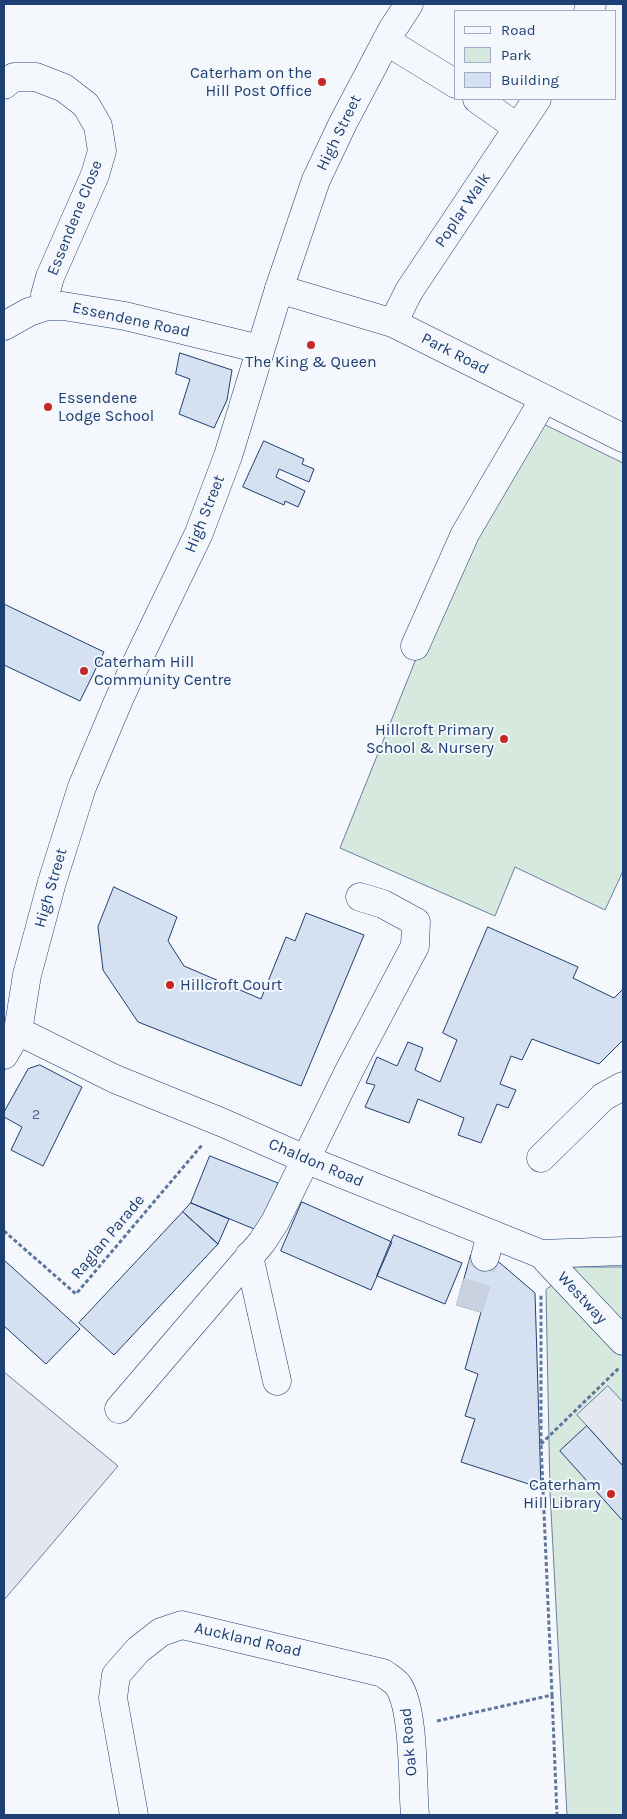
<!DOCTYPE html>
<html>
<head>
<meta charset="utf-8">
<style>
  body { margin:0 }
  #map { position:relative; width:627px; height:1819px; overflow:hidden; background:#f4f7fb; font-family:Karla,sans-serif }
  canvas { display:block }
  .frame { position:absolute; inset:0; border:5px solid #1d3f73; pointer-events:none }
  .legend { position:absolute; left:454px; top:10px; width:162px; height:90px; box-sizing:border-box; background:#f4f7fb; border:1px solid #9eadc5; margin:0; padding:6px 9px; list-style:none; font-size:15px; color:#1d3f73 }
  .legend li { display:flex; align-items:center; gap:10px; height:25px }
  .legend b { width:25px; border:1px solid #9eadc5 }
</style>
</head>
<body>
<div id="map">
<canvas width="627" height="1819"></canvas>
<div class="frame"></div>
<ul class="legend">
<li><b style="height:6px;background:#f4f7fb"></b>Road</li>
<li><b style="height:14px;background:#d7e8df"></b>Park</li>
<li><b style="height:14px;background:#d5e0f0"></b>Building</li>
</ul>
</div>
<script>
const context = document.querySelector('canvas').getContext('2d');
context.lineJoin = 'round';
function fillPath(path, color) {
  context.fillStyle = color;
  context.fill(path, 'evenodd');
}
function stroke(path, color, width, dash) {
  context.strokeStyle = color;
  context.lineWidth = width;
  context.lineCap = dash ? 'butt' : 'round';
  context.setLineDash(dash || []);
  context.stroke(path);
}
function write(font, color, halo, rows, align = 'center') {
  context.font = font + ' Karla,sans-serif';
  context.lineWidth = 4;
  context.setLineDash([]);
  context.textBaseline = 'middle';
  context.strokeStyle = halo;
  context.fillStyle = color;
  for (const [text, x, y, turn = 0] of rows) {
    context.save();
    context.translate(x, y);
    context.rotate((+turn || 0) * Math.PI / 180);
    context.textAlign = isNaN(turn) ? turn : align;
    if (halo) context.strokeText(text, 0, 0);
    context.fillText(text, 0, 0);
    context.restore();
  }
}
const green = new Path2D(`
  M 527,416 L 623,463 L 623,871 L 605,910 L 515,867 L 495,916 L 340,848 L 428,629 Z
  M 575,1267 L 623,1267 L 623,1815 L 567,1815 L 550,1492 L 546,1290 Z`);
fillPath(green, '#d7e8df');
stroke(green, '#687fa3', 1);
const parking = new Path2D(`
  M 4,1372 L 118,1466 L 4,1600 Z
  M 608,1386 L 623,1402 L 623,1466 L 577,1415 Z`);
fillPath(parking, '#e3e8f0');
stroke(parking, '#687fa3', 1);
const building = new Path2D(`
  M 180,353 L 232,370 L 227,400 L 214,428 L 179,414 L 190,379 L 176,374 Z
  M 264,441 L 304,459 L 302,464 L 314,469 L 309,482 L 279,469 L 276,477 L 305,491 L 298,507 L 285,501 L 284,505 L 243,487 Z
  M 4,604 L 104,652 L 80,701 L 4,665 Z
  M 114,887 L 177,917 L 168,941 L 184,966 L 261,999 L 286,937 L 295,941 L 306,913 L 364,935 L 301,1086 L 138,1022 L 103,970 L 98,927 Z
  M 488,927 L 578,967 L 573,978 L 614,998 L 623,989 L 623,1040 L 599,1064 L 532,1039 L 522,1060 L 511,1056 L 500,1084 L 516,1090 L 508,1108 L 497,1104 L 481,1143 L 458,1135 L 464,1118 L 418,1099 L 409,1123 L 365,1107 L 375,1085 L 366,1083 L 377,1057 L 397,1066 L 408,1042 L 423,1048 L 415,1070 L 440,1082 L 457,1040 L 443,1033 Z
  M 40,1065 L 82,1087 L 43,1166 L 11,1150 L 22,1127 L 4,1117 L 4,1112 L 28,1069 Z
  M 210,1156 L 278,1183 L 259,1231 L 191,1203 Z
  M 302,1202 L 392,1242 L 371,1290 L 281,1251 Z
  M 191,1203 L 229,1219 L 218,1244 L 183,1212 Z
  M 183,1212 L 218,1244 L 114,1355 L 79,1323 Z
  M 394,1235 L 462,1263 L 445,1304 L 377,1276 Z
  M 471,1255 L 485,1257 L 500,1263 L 535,1293 L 541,1488 L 461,1462 L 475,1419 L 465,1416 L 478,1374 L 465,1369 L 481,1312 L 457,1305 Z
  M 4,1260 L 80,1329 L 46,1364 L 4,1326 Z
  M 587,1426 L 623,1466 L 623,1521 L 560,1451 Z`);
fillPath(building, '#d5e0f0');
stroke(building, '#1d3f73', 1);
stroke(new Path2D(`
  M 469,1309 L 485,1257`), '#c9d2e0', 28, [28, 14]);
const minor = new Path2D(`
  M 588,11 L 592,4
  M 386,41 L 456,84
  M 4,85 L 14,77 L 36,77 L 64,88 L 86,105 L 98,126 L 102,151 L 95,175 L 50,277 L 45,295 L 47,306
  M 477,99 L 518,128
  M 279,289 L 393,323 L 623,438
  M 393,323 L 409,291 L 537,99
  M 4,326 L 29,312 L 47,306 L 63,306 L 125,316 L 260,349
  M 415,646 L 465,534 L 544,399
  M 541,1158 L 603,1097 L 623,1086
  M 541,1254 L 623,1341
  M 249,1256 L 277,1381
  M 485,1257 L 491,1234
  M 119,1409 L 262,1242 L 275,1222 L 350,1069 L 415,946 L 416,922 L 383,904 L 360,897
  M 134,1815 L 113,1698 L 116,1675 L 138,1650 L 161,1632 L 182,1625 L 383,1673 C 388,1677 394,1680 398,1685 C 415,1710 412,1783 415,1815`);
const major = new Path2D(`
  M 18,1031 L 115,1079 L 221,1122 L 305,1159 L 541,1254 L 623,1251
  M 4,1055 L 18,1031 L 27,975 L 52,882 L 82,787 L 120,697 L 199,533 L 228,456 L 279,289 L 316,180 L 343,123 L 392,30 L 409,4`);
stroke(minor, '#1d3f73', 29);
stroke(major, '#1d3f73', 29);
stroke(new Path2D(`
  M 4,1231 L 76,1294 L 202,1145
  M 541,1444 L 619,1368
  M 552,1695 L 557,1815
  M 437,1721 L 552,1695 L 541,1444 L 541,1295`), '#5e769c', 3, [4, 2.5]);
stroke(minor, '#f4f7fb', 28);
stroke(major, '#f4f7fb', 28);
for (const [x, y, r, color] of [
  [322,82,5,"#c62828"],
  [311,345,5,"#c62828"],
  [48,407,5,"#c62828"],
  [84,671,5,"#c62828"],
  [504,739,5,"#c62828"],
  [170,985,5,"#c62828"],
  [611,1494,5,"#c62828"]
]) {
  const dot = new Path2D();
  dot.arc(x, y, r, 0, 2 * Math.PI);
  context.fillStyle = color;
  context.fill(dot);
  stroke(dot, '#f4f7fb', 2);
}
write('14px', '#4b6792', null, [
  ["2",36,1115]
]);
write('16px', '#1d3f73', '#f4f7fb', [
  ["Caterham on the",312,73],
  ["Hill Post Office",312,91],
  ["The King & Queen",311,362,"center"],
  ["Essendene",58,398,"left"],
  ["Lodge School",58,416,"left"],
  ["Caterham Hill",94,662,"left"],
  ["Community Centre",94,680,"left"],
  ["Hillcroft Primary",494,730],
  ["School & Nursery",494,748],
  ["Hillcroft Court",180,985,"left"],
  ["Caterham",601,1485],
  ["Hill Library",601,1503]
], 'right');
write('16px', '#1d3f73', '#f4f7fb', [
  ["High Street",339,133,-64],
  ["Poplar Walk",463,210,-56],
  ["Essendene Close",75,218,-68],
  ["Essendene Road",131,320,12],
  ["Park Road",455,354,27],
  ["High Street",205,514,-68],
  ["High Street",51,888,-74],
  ["Chaldon Road",316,1163,23],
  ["Raglan Parade",108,1237,-50],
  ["Westway",582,1298,47],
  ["Auckland Road",248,1640,13],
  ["Oak Road",409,1742,-95]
]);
</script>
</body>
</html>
